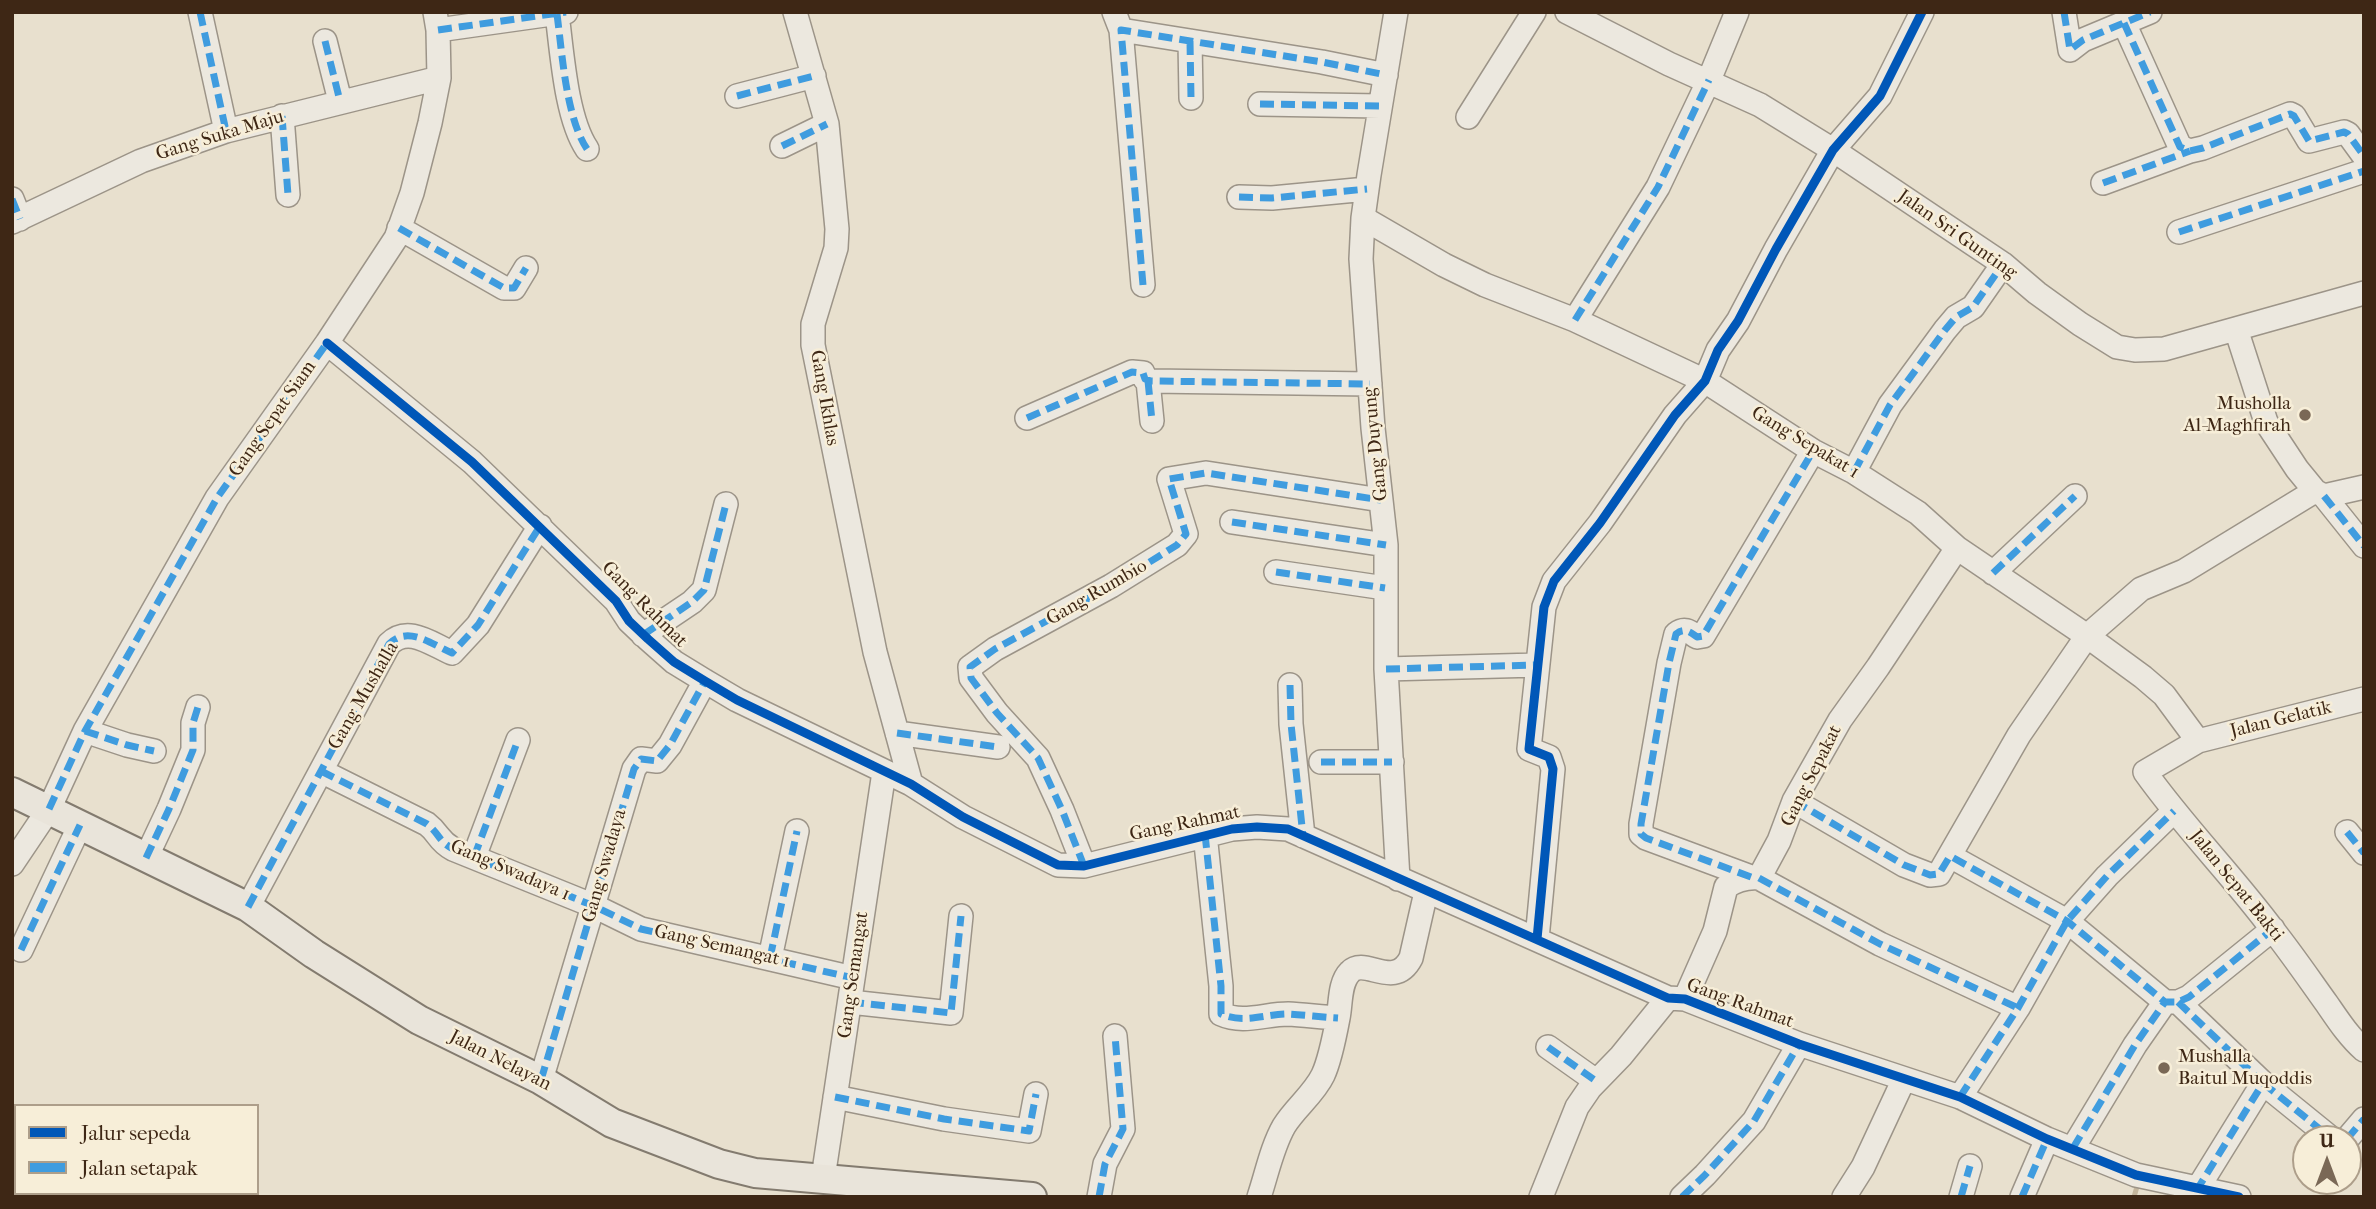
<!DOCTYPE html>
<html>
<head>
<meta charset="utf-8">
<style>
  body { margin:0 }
  #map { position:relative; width:2376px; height:1209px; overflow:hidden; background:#e8e0ce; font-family:"IM FELL French Canon",serif }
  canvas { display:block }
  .frame { position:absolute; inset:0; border:14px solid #3e2715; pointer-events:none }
  .legend { position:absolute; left:14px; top:1104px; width:245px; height:91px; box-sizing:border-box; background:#f7eed8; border:2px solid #ad9e8a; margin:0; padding:9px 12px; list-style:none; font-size:21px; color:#3e2715 }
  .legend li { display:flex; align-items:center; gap:14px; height:35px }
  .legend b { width:35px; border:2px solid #ad9e8a }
  .north { position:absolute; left:2292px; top:1125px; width:70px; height:70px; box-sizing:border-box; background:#f7eed8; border:2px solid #ad9e8a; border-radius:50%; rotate:0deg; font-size:19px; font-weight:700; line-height:28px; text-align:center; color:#3e2715 }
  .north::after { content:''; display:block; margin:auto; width:24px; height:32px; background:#7a6856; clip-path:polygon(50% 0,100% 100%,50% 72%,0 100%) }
</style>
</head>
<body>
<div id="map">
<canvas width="2376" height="1209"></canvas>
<div class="frame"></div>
<ul class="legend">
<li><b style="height:9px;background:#0057b8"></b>Jalur sepeda</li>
<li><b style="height:9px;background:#3f9cdf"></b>Jalan setapak</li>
</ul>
<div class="north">U</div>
</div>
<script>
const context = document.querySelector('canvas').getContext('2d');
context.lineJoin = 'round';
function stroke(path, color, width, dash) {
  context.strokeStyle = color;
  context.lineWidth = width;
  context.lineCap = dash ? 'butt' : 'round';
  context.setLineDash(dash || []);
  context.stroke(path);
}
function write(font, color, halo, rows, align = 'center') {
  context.font = font + ' "IM FELL French Canon",serif';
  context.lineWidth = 5;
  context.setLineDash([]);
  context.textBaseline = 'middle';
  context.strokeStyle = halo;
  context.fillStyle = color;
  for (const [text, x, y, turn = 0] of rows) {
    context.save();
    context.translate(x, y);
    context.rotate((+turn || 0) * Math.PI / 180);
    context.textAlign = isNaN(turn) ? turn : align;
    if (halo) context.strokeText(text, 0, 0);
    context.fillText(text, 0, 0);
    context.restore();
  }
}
stroke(new Path2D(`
  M 2134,1197 L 2138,1183`), '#c4b69d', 5);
const minor = new Path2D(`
  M 200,12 L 226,131
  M 795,12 L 827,124 L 837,229 L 836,248 L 813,324 L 813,345 L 875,652 L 911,784
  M 1114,12 L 1121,30 L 1143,285
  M 1396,12 L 1369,175 L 1363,218 L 1361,259 L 1373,428 L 1386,545 L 1386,669 L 1398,879
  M 1567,12 L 1669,64 L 1760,105 L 1833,150 L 2003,264 L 2037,293 L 2080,324 L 2117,347 L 2135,350 L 2164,349 L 2364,293
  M 2064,12 L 2070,50 L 2083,40 L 2150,12
  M 557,14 C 562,52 566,118 587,149
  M 2124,23 L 2180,147 L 2190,151 L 2203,148 L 2290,114 L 2294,116 L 2309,141 L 2344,132 L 2348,134 L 2364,156
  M 438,30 L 566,12
  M 1121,30 L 1322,62 L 1386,75
  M 325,41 L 340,101
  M 1190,41 L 1191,98
  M 737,96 L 814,76
  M 1260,104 L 1380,106
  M 282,116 L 288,195
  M 1468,117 L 1534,12
  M 782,146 L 827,124
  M 2103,183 L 2190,151
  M 1239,197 L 1272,198 L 1367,189
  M 12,199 L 20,219
  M 1363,218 L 1444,265 L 1485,285 L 1575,320 L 1705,381 L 1813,451 L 1854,472 L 1918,513 L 1957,548 L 2087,636 L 2143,677 L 2164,695 L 2198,741
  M 12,222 L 141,161 L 226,131 L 439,78
  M 399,228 L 504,288 L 514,288 L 526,268
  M 2179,232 L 2364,171
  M 1575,320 L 1658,187 L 1709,80 L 1737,12
  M 2236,329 L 2266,422 L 2297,469 L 2315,491 L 2324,496 L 2364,546
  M 327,343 L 472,462 L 616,601 L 629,621 L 648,639 L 674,662 L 705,681 L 737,700 L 911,784 L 963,817 L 1058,865 L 1084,866 L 1232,829 L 1257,827 L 1288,829 L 1668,998 L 1685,999 L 1799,1044 L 1960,1097 L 2047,1139 L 2136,1175 L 2239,1197
  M 1148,381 L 1152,421
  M 1027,418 L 1132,372 L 1143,373 L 1145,379 L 1151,381 L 1370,384
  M 1854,472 L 1890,405 L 1945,330 L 1956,317 L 1973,307 L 2003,264
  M 2324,496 L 2364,487
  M 1232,522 L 1386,545
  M 1276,572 L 1385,588
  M 1993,573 L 2075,496
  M 643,635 L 692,602 L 704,590 L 726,504
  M 1386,669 L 1537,665
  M 1290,685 L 1291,724 L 1303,836
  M 2364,699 L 2198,741 L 2145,772 C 2184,827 2233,876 2273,930 C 2292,954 2309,979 2327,1004 C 2338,1020 2349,1037 2364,1050
  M 85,731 L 127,745 L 154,751
  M 897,733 L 998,747
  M 1321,762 L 1392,762
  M 321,771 L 427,824 C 440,834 437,840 453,849 L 594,906 L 641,929 L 853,978
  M 1794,801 L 1904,865 L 1930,875 L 1939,874 L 2019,735 L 2087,636 L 2141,589 L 2184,571 L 2315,491
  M 2347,832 L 2364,853
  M 1205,834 L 1221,986 L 1221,1014 C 1243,1024 1265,1014 1288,1014 C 1304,1015 1322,1017 1338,1018
  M 1950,856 L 2067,921 L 2165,1002
  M 474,857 L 518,740
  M 146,858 L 169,809 L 193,750 L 193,723 L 198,707
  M 12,864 L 49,809 L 85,731 L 217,498 L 327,343 L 396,238 L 412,193 L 430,123 L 439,78 L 438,30 L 435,12
  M 1084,866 L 1062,810 L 1038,758 L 997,713 L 971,678 L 970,667 L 995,649 L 1111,586 L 1177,545 L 1186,534 L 1169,479 L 1206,473 L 1381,500
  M 1751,877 L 1646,838 L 1641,834 L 1641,824 L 1669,663 L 1676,634 C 1685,627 1690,632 1697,637 L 1703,636 L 1813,451
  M 1759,878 L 1779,841 L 1794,801 L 1840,720 L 1878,667 L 1957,548
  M 248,907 L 389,644 C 408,625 431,644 452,653 L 478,625 L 540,526
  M 1537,939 L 1553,769 L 1549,757 L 1529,749 L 1544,607 L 1554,581 L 1600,523 L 1675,415 L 1705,381 L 1718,350 L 1738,321 L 1776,249 L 1833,150 L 1880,96 L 1922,12
  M 21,950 L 80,825
  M 770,958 L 797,831
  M 1685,999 L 1715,931 L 1726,887 C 1736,880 1747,877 1759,878 L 1880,944 L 2018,1008
  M 850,1002 L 951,1013 L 961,916
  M 2178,1002 L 2263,1083 L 2198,1188
  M 1548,1047 L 1596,1081
  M 541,1080 L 634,769 L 641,759 L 657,761 L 670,745 L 705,681
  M 2263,1083 L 2332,1139
  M 835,1097 L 944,1119 L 1029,1131 L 1036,1094
  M 1960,1097 L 2018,1008 L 2067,921 L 2107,876 L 2174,811
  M 2347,1139 L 2364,1119
  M 2073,1148 L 2135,1045 L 2165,1002 L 2178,1002 L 2189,997 L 2273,929
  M 823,1178 L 884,772
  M 1099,1197 L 1105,1164 L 1123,1129 L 1115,1036
  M 1259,1197 C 1267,1173 1272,1147 1284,1126 C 1295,1108 1314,1094 1323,1075 C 1330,1060 1335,1034 1338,1018 C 1341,1004 1339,983 1350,972 C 1365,956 1394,991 1411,958 L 1426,892
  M 1541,1197 L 1577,1107 L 1590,1088 L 1621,1056 L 1668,998
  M 1682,1197 L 1705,1175 L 1754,1121 L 1799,1044
  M 1844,1197 L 1863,1167 L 1904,1079
  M 1961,1197 L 1970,1166
  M 2022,1197 L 2047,1139`);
const major = new Path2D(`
  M 12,792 L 248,907 L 314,954 L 419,1020 L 541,1080 L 612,1123 L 719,1164 L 755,1173 L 1032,1197`);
stroke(minor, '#9c9488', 26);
stroke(major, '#837b6f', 32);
stroke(minor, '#ece8df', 23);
stroke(major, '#e9e4da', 28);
stroke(new Path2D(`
  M 200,12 L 226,131
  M 2064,12 L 2070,50 L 2083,40 L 2150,12
  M 557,14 C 562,52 566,118 587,149
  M 2124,23 L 2180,147 L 2190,151 L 2203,148 L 2290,114 L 2294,116 L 2309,141 L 2344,132 L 2348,134 L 2364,156
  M 438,30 L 566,12
  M 325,41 L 340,101
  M 1190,41 L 1191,98
  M 737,96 L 814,76
  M 1260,104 L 1380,106
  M 282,116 L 288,195
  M 782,146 L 827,124
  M 2103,183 L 2190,151
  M 1239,197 L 1272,198 L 1367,189
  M 12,199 L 20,219
  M 399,228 L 504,288 L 514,288 L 526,268
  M 2179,232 L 2364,171
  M 1143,285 L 1121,30 L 1322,62 L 1386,75
  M 1575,320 L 1658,187 L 1709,80
  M 1148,381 L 1152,421
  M 1027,418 L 1132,372 L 1143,373 L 1145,379 L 1151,381 L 1370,384
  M 1854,472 L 1890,405 L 1945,330 L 1956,317 L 1973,307 L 2003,264
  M 2324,496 L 2364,546
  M 1232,522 L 1386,545
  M 1276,572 L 1385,588
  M 1993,573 L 2075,496
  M 643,635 L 692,602 L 704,590 L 726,504
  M 1386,669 L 1537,665
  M 1290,685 L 1291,724 L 1303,836
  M 85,731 L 127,745 L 154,751
  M 897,733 L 998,747
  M 1321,762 L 1392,762
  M 321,771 L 427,824 C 440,834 437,840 453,849 L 594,906 L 641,929 L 853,978
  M 1794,801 L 1904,865 L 1930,875 L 1939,874 L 1950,856 L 2067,921 L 2165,1002
  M 49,809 L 85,731 L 217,498 L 327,343
  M 2347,832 L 2364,853
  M 1205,834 L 1221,986 L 1221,1014 C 1243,1024 1265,1014 1288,1014 C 1304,1015 1322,1017 1338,1018
  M 474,857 L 518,740
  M 146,858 L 169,809 L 193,750 L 193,723 L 198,707
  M 1084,866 L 1062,810 L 1038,758 L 997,713 L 971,678 L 970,667 L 995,649 L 1111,586 L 1177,545 L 1186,534 L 1169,479 L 1206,473 L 1381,500
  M 1751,877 L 1646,838 L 1641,834 L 1641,824 L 1669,663 L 1676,634 C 1685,627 1690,632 1697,637 L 1703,636 L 1813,451
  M 1759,878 L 1880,944 L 2018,1008
  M 248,907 L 389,644 C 408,625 431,644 452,653 L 478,625 L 540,526
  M 21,950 L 80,825
  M 770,958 L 797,831
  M 850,1002 L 951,1013 L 961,916
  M 2178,1002 L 2263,1083 L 2198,1188
  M 1548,1047 L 1596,1081
  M 541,1080 L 634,769 L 641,759 L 657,761 L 670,745 L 705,681
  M 2263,1083 L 2332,1139
  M 835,1097 L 944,1119 L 1029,1131 L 1036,1094
  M 1960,1097 L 2018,1008 L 2067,921 L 2107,876 L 2174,811
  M 2347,1139 L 2364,1119
  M 2073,1148 L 2135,1045 L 2165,1002 L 2178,1002 L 2189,997 L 2273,929
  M 1099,1197 L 1105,1164 L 1123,1129 L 1115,1036
  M 1682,1197 L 1705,1175 L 1754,1121 L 1799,1044
  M 1961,1197 L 1970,1166
  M 2022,1197 L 2047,1139`), '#3f9cdf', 7, [14, 7]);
stroke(new Path2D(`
  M 327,343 L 472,462 L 616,601 L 629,621 L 648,639 L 674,662 L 705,681 L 737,700 L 911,784 L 963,817 L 1058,865 L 1084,866 L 1232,829 L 1257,827 L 1288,829 L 1668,998 L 1685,999 L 1799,1044 L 1960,1097 L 2047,1139 L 2136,1175 L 2239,1197
  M 1537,939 L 1553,769 L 1549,757 L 1529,749 L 1544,607 L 1554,581 L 1600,523 L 1675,415 L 1705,381 L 1718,350 L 1738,321 L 1776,249 L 1833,150 L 1880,96 L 1922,12`), '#0057b8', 9);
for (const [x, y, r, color] of [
  [2305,415,7,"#7a6856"],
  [2164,1068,7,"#7a6856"]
]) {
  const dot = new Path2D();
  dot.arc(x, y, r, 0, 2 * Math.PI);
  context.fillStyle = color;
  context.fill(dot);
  stroke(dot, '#f7eed8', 2.5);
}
write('19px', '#3e2715', '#f7eed8', [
  ["Gang Suka Maju",220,136,-17],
  ["Jalan Sri Gunting",1957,235,35],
  ["Gang Ikhlas",824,398,80],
  ["Gang Sepat Siam",273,419,-55],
  ["Gang Sepakat 1",1805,443,31],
  ["Gang Duyung",1376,444,-96],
  ["Gang Rumbio",1097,593,-30],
  ["Gang Rahmat",644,605,45],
  ["Gang Mushalla",364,696,-60],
  ["Jalan Gelatik",2281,720,-14],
  ["Gang Sepakat",1812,776,-63],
  ["Gang Rahmat",1185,824,-12],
  ["Gang Swadaya",605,866,-74],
  ["Gang Swadaya 1",510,871,23],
  ["Jalan Sepat Bakti",2236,886,51],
  ["Gang Semangat 1",722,947,13],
  ["Gang Semangat",854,975,-82],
  ["Gang Rahmat",1740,1004,20],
  ["Jalan Nelayan",500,1061,27]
]);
write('19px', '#3e2715', '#f7eed8', [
  ["Musholla",2291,404],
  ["Al-Maghfirah",2291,426],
  ["Mushalla",2178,1057,"left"],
  ["Baitul Muqoddis",2178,1079,"left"]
], 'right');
</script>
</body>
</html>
